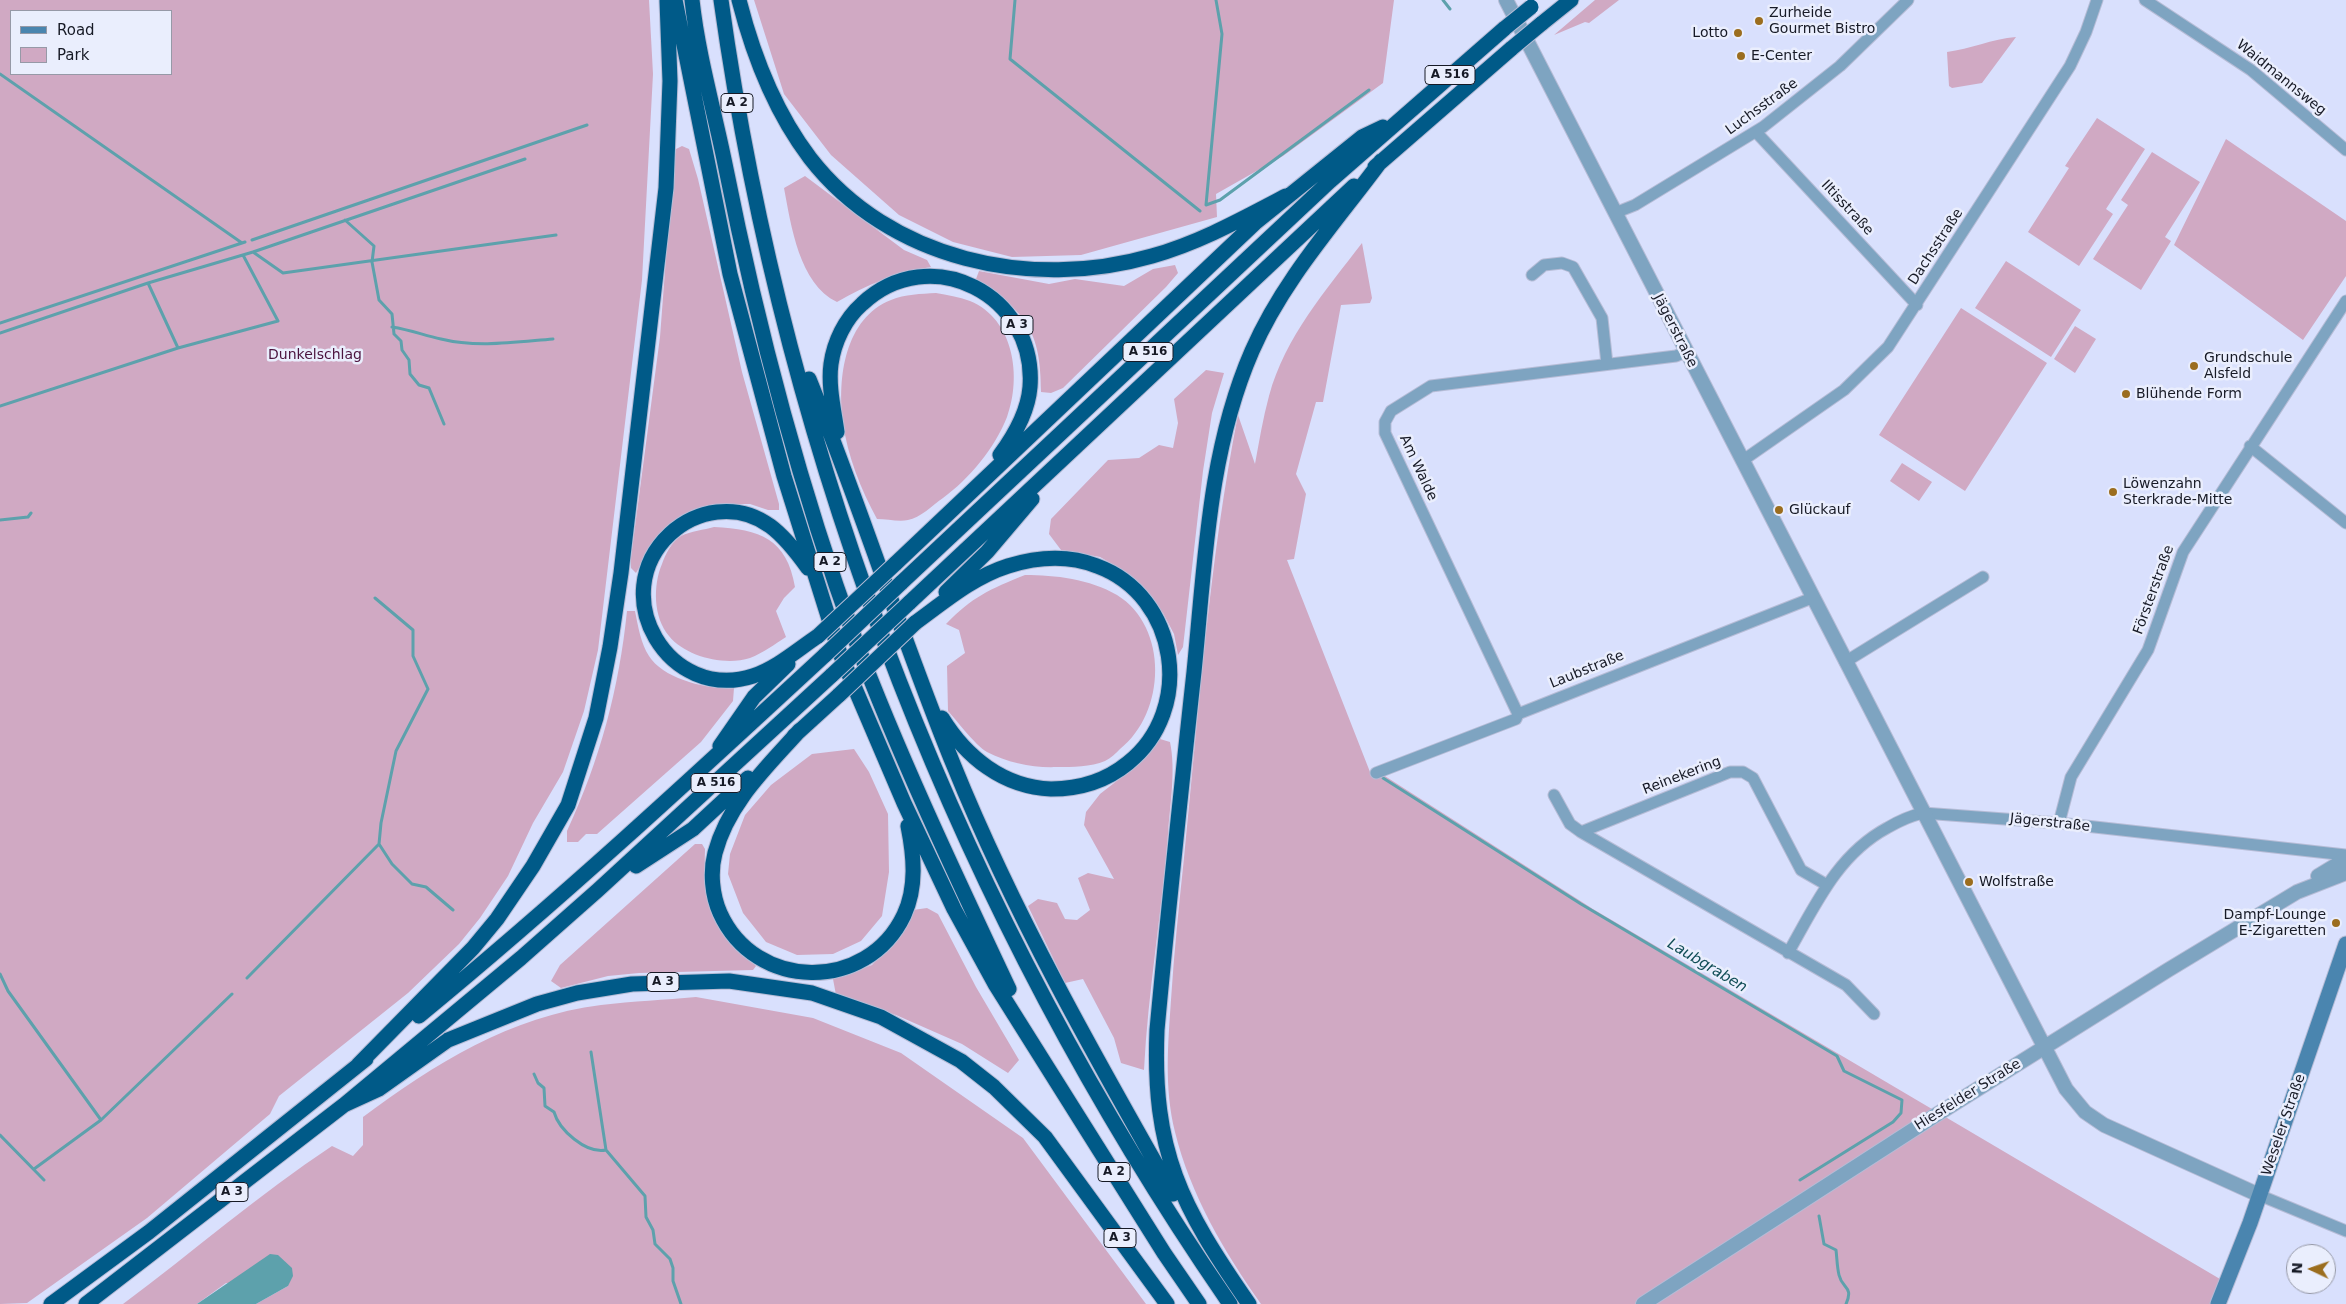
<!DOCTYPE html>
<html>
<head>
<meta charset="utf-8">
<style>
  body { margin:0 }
  #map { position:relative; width:2346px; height:1304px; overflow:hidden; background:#d9e0fd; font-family:"DejaVu Sans",sans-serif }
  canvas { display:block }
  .legend { position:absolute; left:10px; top:10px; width:162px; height:65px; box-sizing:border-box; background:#eaeefd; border:1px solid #9699a7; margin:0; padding:6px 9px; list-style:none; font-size:15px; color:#171a26 }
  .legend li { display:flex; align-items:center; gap:10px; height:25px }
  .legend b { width:25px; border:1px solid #9699a7 }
  .north { position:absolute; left:2286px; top:1244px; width:50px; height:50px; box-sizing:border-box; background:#eaeefd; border:1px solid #9699a7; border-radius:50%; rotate:273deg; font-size:14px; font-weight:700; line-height:20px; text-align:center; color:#171a26 }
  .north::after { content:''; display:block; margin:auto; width:18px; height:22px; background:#9b6d1e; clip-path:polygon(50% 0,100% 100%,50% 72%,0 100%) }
</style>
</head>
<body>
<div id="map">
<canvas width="2346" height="1304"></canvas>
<ul class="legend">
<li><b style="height:6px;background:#4a85af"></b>Road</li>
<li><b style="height:14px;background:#d0a9c3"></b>Park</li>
</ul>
<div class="north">N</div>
</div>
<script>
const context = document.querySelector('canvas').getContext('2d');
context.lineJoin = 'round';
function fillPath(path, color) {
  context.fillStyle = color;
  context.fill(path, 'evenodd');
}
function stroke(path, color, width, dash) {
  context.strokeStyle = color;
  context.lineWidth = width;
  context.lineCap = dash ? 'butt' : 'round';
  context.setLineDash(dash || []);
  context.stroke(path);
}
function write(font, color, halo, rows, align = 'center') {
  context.font = font + ' "DejaVu Sans",sans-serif';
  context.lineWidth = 5;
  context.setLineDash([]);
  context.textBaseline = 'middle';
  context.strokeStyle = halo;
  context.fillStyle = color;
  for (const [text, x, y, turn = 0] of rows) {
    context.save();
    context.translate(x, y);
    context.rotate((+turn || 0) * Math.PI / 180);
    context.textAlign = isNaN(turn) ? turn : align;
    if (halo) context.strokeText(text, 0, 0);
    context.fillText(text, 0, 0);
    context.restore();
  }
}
fillPath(new Path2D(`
  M 0,0 L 649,0 L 653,74 L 642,280 L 598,650 L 584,711 L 563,772 L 533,823 L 508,876 L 480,918 L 459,944 L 408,993 L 279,1096 L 270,1114 L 147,1218 L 27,1303 L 0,1304 ZM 11,11 L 171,11 L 171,74 L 11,74 Z
  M 754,0 L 1394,0 L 1383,83 L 1283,156 L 1216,194 L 1217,217 L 1081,255 L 1012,257 L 953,242 L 899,215 L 831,155 L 784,94 Z
  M 1595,0 L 1619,0 L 1589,23 L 1585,22 L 1554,35 Z
  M 2016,37 L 1982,83 L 1952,88 L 1949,86 L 1947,52 C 1970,49 1992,39 2016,37 Z
  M 2097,118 L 2145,149 L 2106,209 L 2113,214 L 2079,266 L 2028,232 L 2069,168 L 2065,166 Z
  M 2226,139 L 2346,221 L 2346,276 L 2303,340 L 2174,245 Z
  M 682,146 L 689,149 L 698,179 L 742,372 L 779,504 L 779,510 L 768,510 L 750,504 L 733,504 L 679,519 L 655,540 L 636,573 L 631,568 L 631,557 L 660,337 L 673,165 L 676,149 Z
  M 2152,152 L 2200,182 L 2165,237 L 2171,241 L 2141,290 L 2093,259 L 2128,205 L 2121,200 Z
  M 805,176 L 904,250 L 927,260 L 931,267 C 896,272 867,285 837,302 C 799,284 791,225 784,188 Z
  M 1362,243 L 1372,298 L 1370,303 L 1341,305 L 1323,402 L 1316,402 L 1296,474 L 1306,494 L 1294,559 L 1287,560 L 1370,772 L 1377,771 L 1593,909 L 2220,1279 L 2210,1304 L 1261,1304 C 1225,1253 1190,1194 1175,1132 C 1164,1088 1168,1044 1171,1000 C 1174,952 1179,905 1184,858 C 1199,709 1209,562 1238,415 L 1255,464 C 1259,442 1263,418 1269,396 C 1285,337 1326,290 1362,243 Z
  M 2006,261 L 2081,310 L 2051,357 L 1975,308 Z
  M 1175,265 L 1178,273 L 1166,287 L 1063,388 L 1051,393 L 1041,392 C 1041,330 1026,313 976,279 L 979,271 L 1049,284 L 1075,279 L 1124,286 L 1153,269 Z
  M 936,293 C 947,295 959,297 970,301 C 1014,319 1022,377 1007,417 C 995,448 969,479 943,498 C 933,505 920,518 908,520 C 899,522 887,519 877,519 C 861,490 847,455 843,422 C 837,378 845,318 891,300 C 905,294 921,294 936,293 Z
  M 1961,308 L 2047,363 L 1965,491 L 1879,435 Z
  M 2075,326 L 2096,339 L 2075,373 L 2054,359 Z
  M 1206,370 L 1224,373 L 1212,413 L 1203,471 L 1183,647 L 1178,655 L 1174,634 L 1163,613 L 1126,572 L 1100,557 L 1061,550 L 1049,534 L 1051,519 L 1108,460 L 1139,458 L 1159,445 L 1173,448 L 1178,423 L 1174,399 Z
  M 1902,463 L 1932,482 L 1919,501 L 1890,481 Z
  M 714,527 C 760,529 787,539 795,587 L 784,598 L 776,611 L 786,637 C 775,644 763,653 750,658 C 725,666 686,657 669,636 C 653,617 653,585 662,564 C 665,555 672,541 681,536 C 691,531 704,530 714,527 Z
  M 1025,575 C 1055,575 1090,579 1117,595 C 1169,627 1166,713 1120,749 C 1116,753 1111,758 1105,761 C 1091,767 1072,767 1057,767 C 1033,768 1008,763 987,752 C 975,745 958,722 948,711 L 947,666 L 965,653 L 959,630 L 946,624 C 972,597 990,589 1025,575 Z
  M 627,611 L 635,611 C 638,626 641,644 649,656 C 663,679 709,690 734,688 L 733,701 L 701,742 L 597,834 L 586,834 L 578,842 L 567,842 L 567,831 C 600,760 619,689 627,611 Z
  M 1160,739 L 1170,742 C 1176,771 1170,804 1168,834 C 1162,912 1148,991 1144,1070 L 1121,1063 L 1114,1038 L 1083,979 L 1065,983 L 1028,906 L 1038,899 L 1057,903 L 1065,919 L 1077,920 L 1090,910 L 1078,878 L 1088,873 L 1114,879 L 1084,825 L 1086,812 L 1100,794 L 1141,762 Z
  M 854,749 L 869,772 L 888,814 L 889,872 L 882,916 L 861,941 L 833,954 L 797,955 L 766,942 L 743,913 L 728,874 L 730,854 L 745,815 L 771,785 L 812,754 Z
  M 695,844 L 702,844 L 705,849 C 703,903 714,930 756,966 L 753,970 L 639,973 L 608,976 L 561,988 L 551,981 L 560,965 Z
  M 927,908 L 938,914 L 976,987 L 1019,1060 L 1008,1073 L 962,1044 L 896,1015 L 836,995 L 833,979 L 872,965 L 905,928 L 913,910 Z
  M 696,997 L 813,1018 L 901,1053 L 1023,1138 L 1146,1304 L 256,1304 L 288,1286 L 226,1283 L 197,1304 L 123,1304 C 193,1252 259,1194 332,1146 L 353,1156 L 363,1145 L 363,1117 C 434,1064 511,1016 601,1005 C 633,1001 665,1000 696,997 Z`), '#d0a9c3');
fillPath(new Path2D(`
  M 270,1254 L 278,1255 L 292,1268 L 293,1276 L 288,1286 L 256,1304 L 197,1304 Z`), '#5da1ac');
stroke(new Path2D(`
  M 1015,0 L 1010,59 L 1200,211
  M 1216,0 L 1222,34 L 1206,205 L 1220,200 L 1369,90
  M 1443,0 L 1450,9
  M 0,74 L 242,243
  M 345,220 L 374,246 L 372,262 L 379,300 L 392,314 L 394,334 L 401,341 L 402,350 L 409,360 L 410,374 L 419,385 L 429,388 L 444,424
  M 252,240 L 587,125
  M 253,252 L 525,159
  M 148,283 L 178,348
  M 0,323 L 245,242
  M 392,327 C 411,330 423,335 441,339 C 477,348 516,342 553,339
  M 0,333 L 148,283 L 253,252 L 283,273 L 556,235
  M 0,406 L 178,348 L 278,321 L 243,255
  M 0,520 L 28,517 L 31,513
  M 1383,778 L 1581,904 L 1837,1056 L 1844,1071 L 1902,1100 L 1901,1113 L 1893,1122 L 1800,1180
  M 379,844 L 392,864 L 412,884 L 426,887 L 453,910
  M 0,974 L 8,991 L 101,1120
  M 247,978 L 379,844 L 381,823 L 396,751 L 428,689 L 413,656 L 413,630 L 375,598
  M 591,1052 L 606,1150 L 645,1196 L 646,1217 L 653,1230 L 655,1244 L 670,1259 L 673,1268 L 673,1281 L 681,1304
  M 534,1074 L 538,1083 L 544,1088 L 545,1106 L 554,1112 C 559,1130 586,1154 606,1150
  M 0,1135 L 44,1180
  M 34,1169 L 101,1120 L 232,994
  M 1819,1216 L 1824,1244 L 1836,1250 C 1837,1258 1837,1267 1839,1275 C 1842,1289 1854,1286 1846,1304`), '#5da1ac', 3);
const minor = new Path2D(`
  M 2145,0 L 2251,70 L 2346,150
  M 1756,132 L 1917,305
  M 1615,213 L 1635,205 L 1763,127 L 1840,66 L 1908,0
  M 1532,275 L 1544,265 L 1562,263 L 1573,267 L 1602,318 L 1607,364
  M 2250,446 L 2346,523
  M 1742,461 L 1844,390 L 1888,347 L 2070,66 L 2086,32 L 2097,0
  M 1845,662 L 1983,577
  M 1518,714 L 1385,433 L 1385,422 L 1391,411 L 1431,386 L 1676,356 L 1685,352
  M 1376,773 L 1516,719 L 1518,714 L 1812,598
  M 1554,795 L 1570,824 L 1581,832 L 1846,985 L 1874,1014
  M 2059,823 L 2071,777 L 2148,650 L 2183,552 L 2346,301
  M 1581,832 L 1730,772 L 1743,772 L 1753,778 L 1801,870 L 1827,885
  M 1788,953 C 1815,906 1837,855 1887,828 C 1899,821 1909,816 1923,813 L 2059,823 L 2346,855
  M 2259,1195 L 2346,1231`);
const tertiary = new Path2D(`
  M 1506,0 L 2066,1089 L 2085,1112 L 2104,1125 L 2259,1195
  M 2318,876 L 2346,859
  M 1643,1304 L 1936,1115 L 2168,970 L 2297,892 L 2346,873`);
const secondary = new Path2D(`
  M 2218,1304 L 2250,1223 L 2346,944`);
const motorway = new Path2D(`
  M 675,0 L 730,274 L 784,476 L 839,651 L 904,803 L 954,909 L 995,984 L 1164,1253 L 1199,1304
  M 692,0 C 698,55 714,110 725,164 C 757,325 799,485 855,639 C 900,758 955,874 1009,989
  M 721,0 C 786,466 962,916 1230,1304
  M 739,0 C 753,55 775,112 810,158 C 889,260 1031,291 1152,256 C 1199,243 1242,219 1286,196
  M 1541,24 L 1571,0
  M 1375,167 L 1512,48
  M 809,379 C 861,507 902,639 954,766 C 1014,914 1094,1055 1173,1194
  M 837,432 C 834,410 828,386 831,364 C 834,342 845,319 862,304 C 930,240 1037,295 1030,387 C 1028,412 1014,436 1000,455
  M 895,564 L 1255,223 L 1362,137 L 1383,127
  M 808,568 C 785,536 761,507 717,512 C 700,514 683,522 670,534 C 605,595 669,703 753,676 C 777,668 797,650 818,636
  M 901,583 L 1330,181 L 1505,28
  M 946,592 L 987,552 L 1032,499
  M 909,603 L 1354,186
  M 915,623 C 944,602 973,577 1008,566 C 1037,557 1069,555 1097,566 C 1179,596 1195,710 1128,763 C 1106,781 1079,789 1051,789 C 1003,787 966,757 942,718
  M 800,730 C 767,767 728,803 715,853 C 710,872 712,895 720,913 C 755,991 867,993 904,915 C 917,887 914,856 908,826
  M 794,736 L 839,695
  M 720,746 L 754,697 L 788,664
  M 636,866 L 693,829 L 748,778
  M 419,1016 C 559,901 692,778 825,655
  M 358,1065 L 473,948 L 497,919 L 533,866 L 568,805 L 596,718 L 610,647 L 621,573 L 666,188 L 670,81 L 667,1
  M 344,1105 L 379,1089 L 448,1040 L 537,1004 L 577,993 L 632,984 L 729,981 L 812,993 L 881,1017 L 961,1061 L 994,1087 L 1045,1137 L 1167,1304
  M 51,1304 L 149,1232 L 366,1059
  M 86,1304 L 344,1105 L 521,958 L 598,890 L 832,675
  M 1249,1304 C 1181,1206 1152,1152 1157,1030 C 1168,910 1181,791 1194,672 C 1205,564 1208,452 1252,351 C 1283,280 1335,223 1381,161`);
stroke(minor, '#b6bcd6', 13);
stroke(tertiary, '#b6bcd6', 16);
stroke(secondary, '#b6bcd6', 17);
stroke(motorway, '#b6bcd6', 17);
stroke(minor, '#7ea4c1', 11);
stroke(tertiary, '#7ea4c1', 14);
stroke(secondary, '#4a85af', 15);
stroke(motorway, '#005a88', 15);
const motorwayBridge = new Path2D(`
  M 1505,28 L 1531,7
  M 1512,48 L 1541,24
  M 818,636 L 895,564
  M 825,655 L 901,583
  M 832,675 L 909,603
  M 839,695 L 915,623`);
stroke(motorwayBridge, '#b6bcd6', 17, []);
stroke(motorwayBridge, '#005a88', 15);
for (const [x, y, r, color] of [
  [1759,21,5,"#9b6d1e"],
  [1738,33,5,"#9b6d1e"],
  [1741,56,5,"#9b6d1e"],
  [2194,366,5,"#9b6d1e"],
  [2126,394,5,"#9b6d1e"],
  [2113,492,5,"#9b6d1e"],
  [1779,510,5,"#9b6d1e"],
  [1969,882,5,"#9b6d1e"],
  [2336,923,5,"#9b6d1e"]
]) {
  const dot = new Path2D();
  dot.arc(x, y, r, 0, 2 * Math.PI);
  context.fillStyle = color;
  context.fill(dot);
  stroke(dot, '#eaeefd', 2);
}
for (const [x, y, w] of [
  [1450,75,50],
  [737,103,32],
  [1017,325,32],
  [1148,352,50],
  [830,562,32],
  [716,783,50],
  [663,982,32],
  [1114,1172,32],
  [232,1192,32],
  [1120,1238,32]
]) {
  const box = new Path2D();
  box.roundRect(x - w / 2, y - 9.5, w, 19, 4);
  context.fillStyle = '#eaeefd';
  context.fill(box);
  stroke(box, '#171a26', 1);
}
write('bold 12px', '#171a26', null, [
  ["A 516",1450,75],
  ["A 2",737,103],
  ["A 3",1017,325],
  ["A 516",1148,352],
  ["A 2",830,562],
  ["A 516",716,783],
  ["A 3",663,982],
  ["A 2",1114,1172],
  ["A 3",232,1192],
  ["A 3",1120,1238]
]);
write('14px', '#171a26', '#eaeefd', [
  ["Zurheide",1769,13],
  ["Gourmet Bistro",1769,29],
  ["Lotto",1728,33,"right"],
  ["E-Center",1751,56],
  ["Grundschule",2204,358],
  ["Alsfeld",2204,374],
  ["Blühende Form",2136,394],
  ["Löwenzahn",2123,484],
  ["Sterkrade-Mitte",2123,500],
  ["Glückauf",1789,510],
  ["Wolfstraße",1979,882],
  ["Dampf-Lounge",2326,915,"right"],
  ["E-Zigaretten",2326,931,"right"]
], 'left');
write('14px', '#171a26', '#eaeefd', [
  ["Waidmannsweg",2281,78,39],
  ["Luchsstraße",1762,107,-36],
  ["Iltisstraße",1847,208,47],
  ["Dachsstraße",1936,247,-57],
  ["Jägerstraße",1675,331,63],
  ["Am Walde",1418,468,65],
  ["Försterstraße",2154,590,-70],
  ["Laubstraße",1587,670,-22],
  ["Reinekering",1682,776,-21],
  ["Jägerstraße",2050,823,6],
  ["Hiesfelder Straße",1968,1095,-32],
  ["Weseler Straße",2284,1125,-71]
]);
write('14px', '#4b133e', '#eaeefd', [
  ["Dunkelschlag",315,355]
]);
write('italic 15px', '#104d56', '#eaeefd', [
  ["Laubgraben",1707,966,31]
]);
</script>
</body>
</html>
